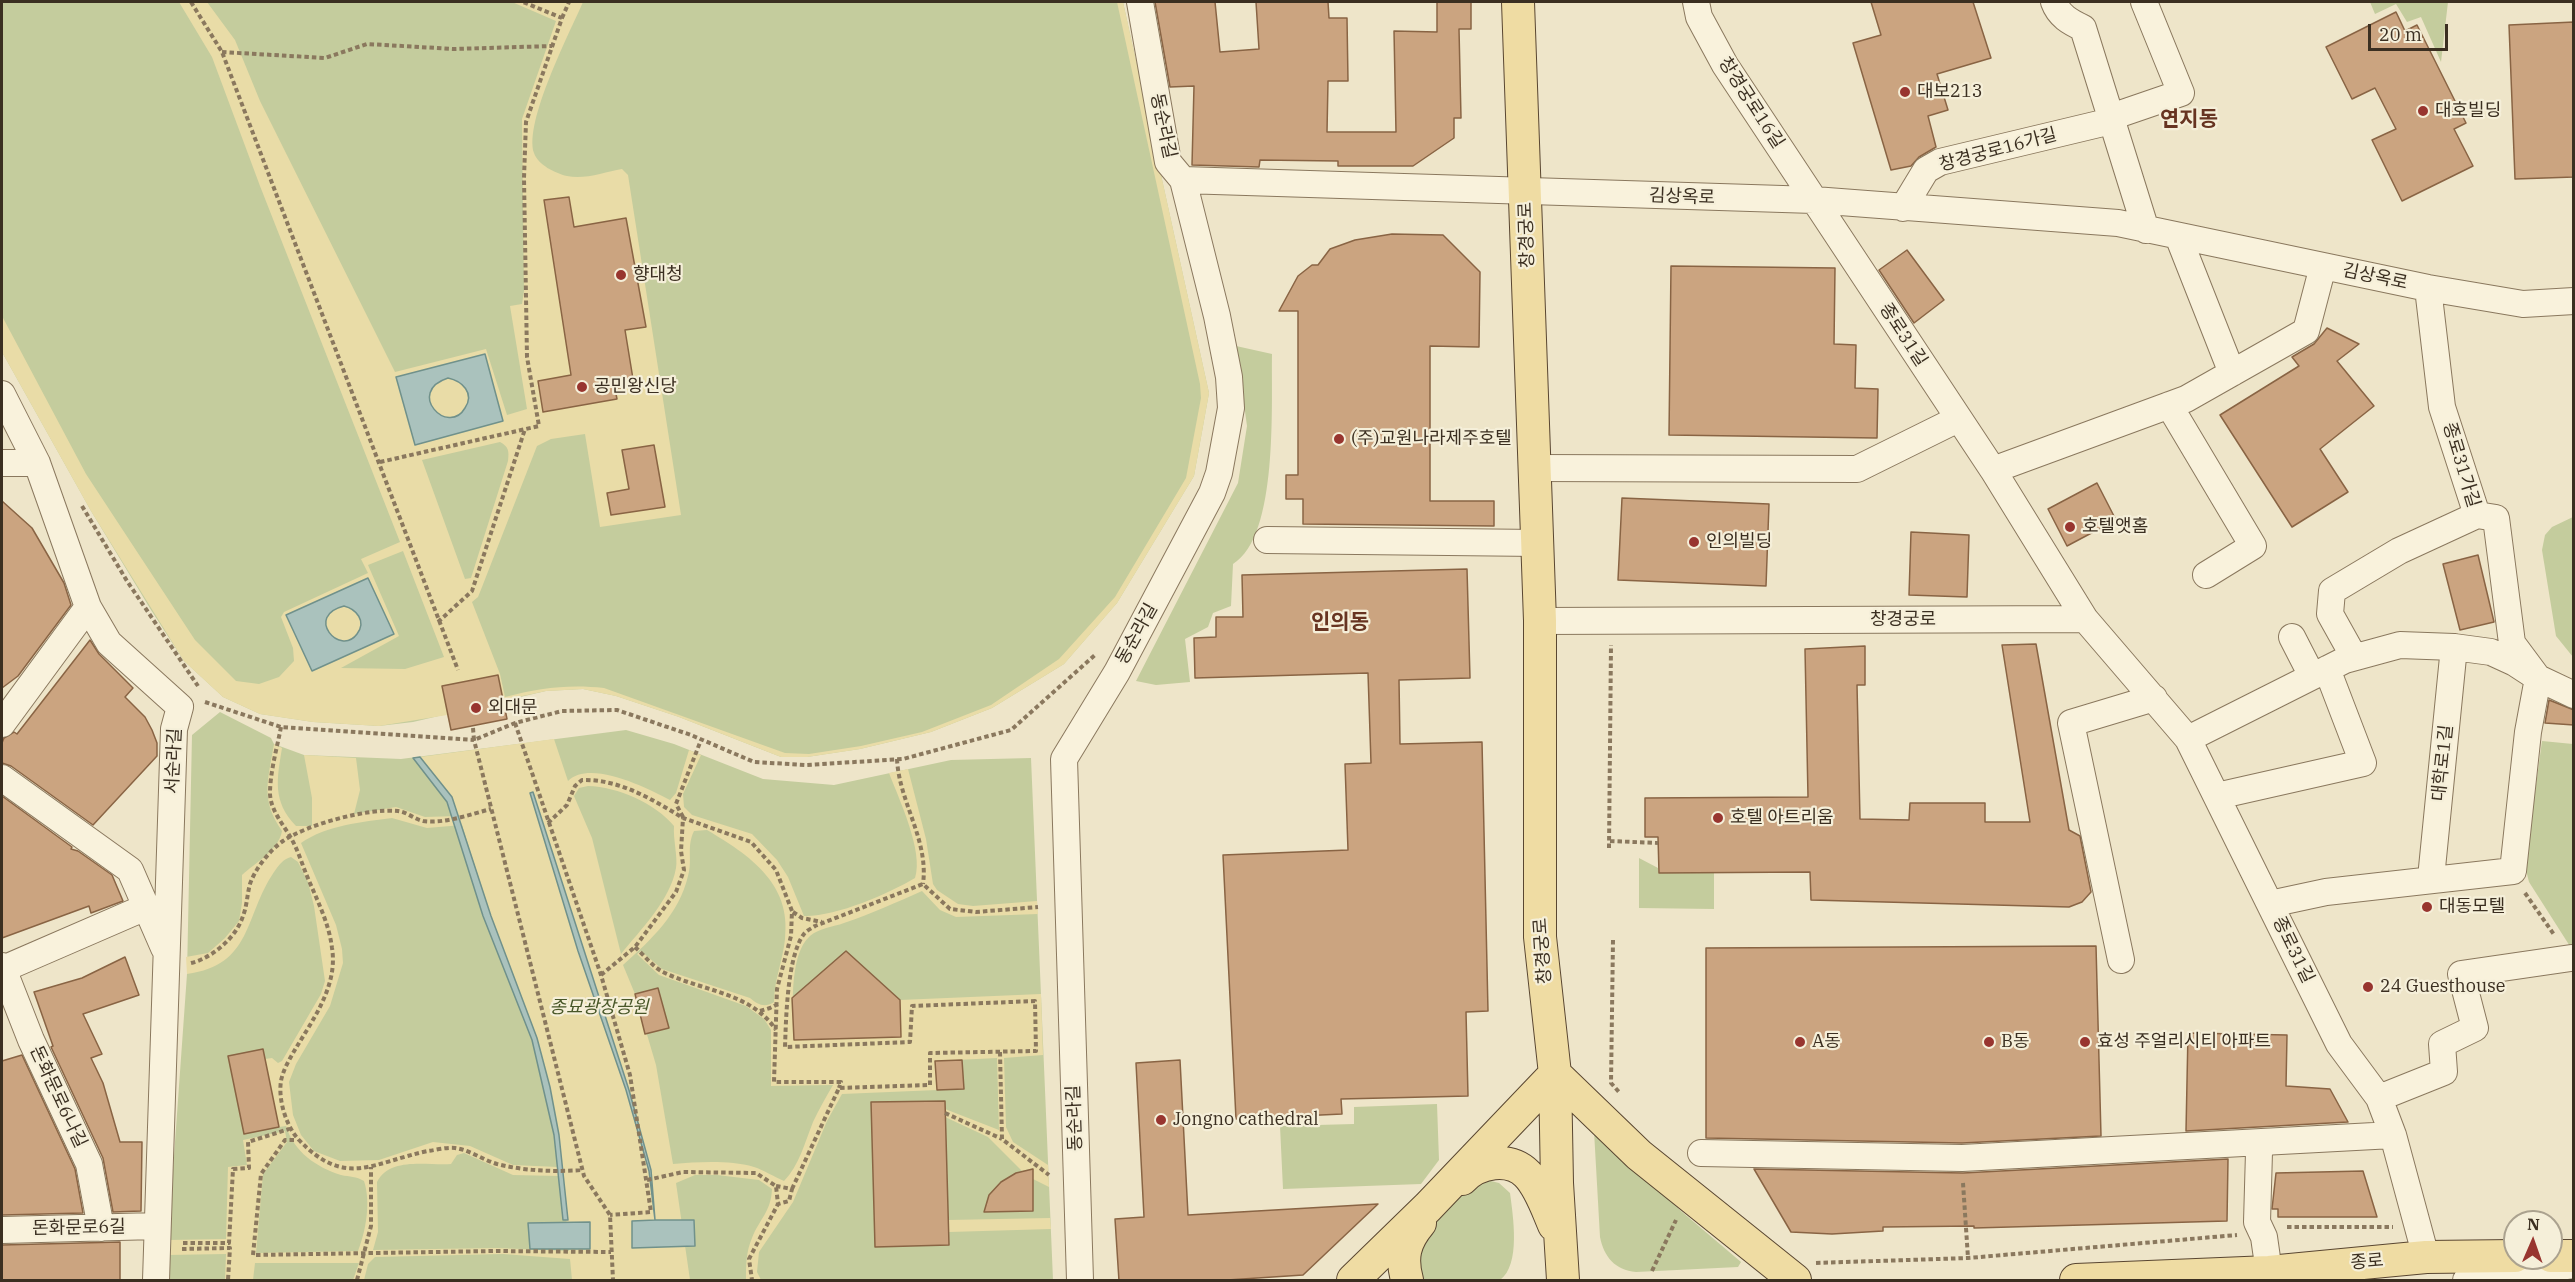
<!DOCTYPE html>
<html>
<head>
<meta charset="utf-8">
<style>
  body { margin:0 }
  #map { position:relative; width:2575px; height:1282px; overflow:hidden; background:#eee5c9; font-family:"IBM Plex Serif",serif }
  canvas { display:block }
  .frame { position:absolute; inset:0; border:3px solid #3b2f21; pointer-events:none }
  .north { position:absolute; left:2503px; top:1210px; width:60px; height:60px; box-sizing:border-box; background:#f5efd9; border:2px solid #aba28f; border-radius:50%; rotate:2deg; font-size:16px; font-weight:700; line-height:24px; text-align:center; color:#3b2f21 }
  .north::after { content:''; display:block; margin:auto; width:21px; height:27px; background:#98352f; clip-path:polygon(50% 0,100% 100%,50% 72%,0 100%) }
  .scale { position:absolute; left:2368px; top:24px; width:80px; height:27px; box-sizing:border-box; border:3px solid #3b2f21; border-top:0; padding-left:8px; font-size:18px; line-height:21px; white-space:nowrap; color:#3b2f21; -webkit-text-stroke:4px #f5efd9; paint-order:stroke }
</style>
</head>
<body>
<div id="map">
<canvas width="2575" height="1282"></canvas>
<div class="frame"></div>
<div class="north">N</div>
<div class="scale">20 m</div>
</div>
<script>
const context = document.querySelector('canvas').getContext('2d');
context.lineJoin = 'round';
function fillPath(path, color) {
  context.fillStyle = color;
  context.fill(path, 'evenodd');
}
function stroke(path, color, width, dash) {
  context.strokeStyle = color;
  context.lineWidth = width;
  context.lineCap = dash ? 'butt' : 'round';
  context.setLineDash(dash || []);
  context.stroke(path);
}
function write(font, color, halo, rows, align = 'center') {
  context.font = font + ' "IBM Plex Serif","Noto Sans KR",serif';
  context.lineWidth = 4.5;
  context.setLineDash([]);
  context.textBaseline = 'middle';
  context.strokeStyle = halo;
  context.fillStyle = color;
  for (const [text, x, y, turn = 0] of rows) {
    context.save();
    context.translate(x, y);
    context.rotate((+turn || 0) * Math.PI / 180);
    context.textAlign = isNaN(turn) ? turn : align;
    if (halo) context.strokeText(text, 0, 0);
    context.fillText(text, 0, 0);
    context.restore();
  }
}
fillPath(new Path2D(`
  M 2,2 L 1123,2 L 1209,393 L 1194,476 L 1117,603 L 1064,664 L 992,708 L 931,732 L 860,749 L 807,757 L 781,757 L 679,717 L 616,696 L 583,689 L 546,691 L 413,722 L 379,726 L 313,722 L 260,714 L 223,697 L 184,661 L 151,610 L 91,511 L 2,352 Z
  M 2370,2 L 2448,2 L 2441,62 L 2421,17 L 2407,22 L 2396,4 L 2375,14 Z
  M 1236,346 L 1272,354 C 1271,403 1279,536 1233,564 L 1231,606 L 1213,613 L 1208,627 L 1185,639 L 1190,682 L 1156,685 L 1136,681 L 1238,483 L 1247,426 Z
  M 2573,517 L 2573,657 L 2556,636 L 2542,550 L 2545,535 L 2552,527 Z
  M 220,712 L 271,738 L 274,744 L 304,755 L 401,759 L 626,730 L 674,744 L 763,779 L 834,785 L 951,760 L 1031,758 L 1053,1280 L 167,1280 L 168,1240 L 187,974 L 192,735 Z
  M 2542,741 L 2573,744 L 2573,951 L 2529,882 L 2525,866 Z
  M 1639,858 L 1658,868 L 1659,873 L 1714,872 L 1714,909 L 1639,908 Z
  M 1437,1104 L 1439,1160 L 1421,1184 L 1283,1189 L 1280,1126 L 1354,1124 L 1354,1107 Z
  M 1599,1128 L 1681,1211 L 1741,1262 L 1738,1267 L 1636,1272 C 1615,1270 1604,1257 1600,1237 L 1594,1131 Z
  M 1483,1179 L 1499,1183 L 1510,1193 C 1513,1216 1521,1265 1500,1280 L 1420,1280 L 1413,1246 L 1462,1192 Z`), '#c4cc9d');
fillPath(new Path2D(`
  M 179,2 L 207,2 L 235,40 L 260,101 L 395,372 L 486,349 L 507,415 L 527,409 L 510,306 L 522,304 L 524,291 L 522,119 L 556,21 L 512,2 L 583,2 C 569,34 524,122 534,153 C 538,165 555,173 567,176 C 584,180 605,172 622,169 L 628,175 L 681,515 L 600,527 L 585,434 L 551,439 L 537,446 L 482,587 L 478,597 L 472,602 L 500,674 L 505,697 C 539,688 569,684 604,688 L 785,753 L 809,754 L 861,746 L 922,732 L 991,705 L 1059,659 L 1115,597 L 1186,478 L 1201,398 L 1200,384 L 1117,2 L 1123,2 L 1209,393 L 1194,476 L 1117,603 L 1064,664 L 992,708 L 931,732 L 860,749 L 807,757 L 781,757 L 679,717 L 616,696 L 583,689 L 546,691 L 504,700 L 507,719 L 451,730 L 447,715 L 379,726 L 313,722 L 260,714 L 223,697 L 184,661 L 91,511 L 2,352 L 2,316 L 86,474 L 195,640 L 236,681 L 259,684 L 279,677 L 294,661 L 293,648 L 281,617 L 284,612 L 368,573 L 361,559 L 400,542 L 260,186 L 212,57 ZM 500,442 C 509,447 509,451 508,461 L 471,578 L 465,579 L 422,460 ZM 403,551 L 444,657 L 405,669 L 341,668 L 399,636 L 368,565 Z
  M 554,739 L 568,781 C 590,759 647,788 670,800 L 676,793 L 689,750 L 701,755 L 683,794 L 684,807 L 692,815 L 752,834 L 777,860 L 788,877 L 804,916 C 835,917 888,894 915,878 C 924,852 899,799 889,773 L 908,769 L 926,839 L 933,884 L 937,890 L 958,904 L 973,906 L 1037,901 L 1038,914 L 956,917 L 940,910 L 922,891 C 897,902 871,914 844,923 C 833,927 819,928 810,936 C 788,955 793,1014 794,1040 L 900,1037 L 900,1000 L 1041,994 L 1043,1055 L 1004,1058 L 1006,1127 L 1013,1142 L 1048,1165 L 1049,1187 L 1033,1179 L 1033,1168 L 1022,1171 L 988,1137 L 945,1117 L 945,1109 L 999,1130 L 997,1058 L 936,1061 L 937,1090 L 842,1094 L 827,1121 L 793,1202 L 759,1252 L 757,1272 L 761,1280 L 746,1280 C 746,1265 746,1252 752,1238 C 760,1218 771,1212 772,1189 L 759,1180 L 717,1175 L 695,1175 L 676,1183 L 690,1280 L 572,1280 L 570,1259 L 503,1254 L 375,1257 L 368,1264 L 364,1280 L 353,1280 L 359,1263 L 255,1263 L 253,1280 L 225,1280 L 226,1254 L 167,1255 L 168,1240 L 226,1239 L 228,1167 L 247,1165 L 243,1140 L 285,1131 L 287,1142 L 263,1174 L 256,1253 L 358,1251 C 366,1231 371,1202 364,1181 C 356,1176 350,1177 341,1175 C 316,1167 294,1152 286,1126 L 279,1127 L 265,1059 L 272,1058 L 278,1063 L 282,1061 L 321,994 L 325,981 L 314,906 L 308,882 L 298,862 L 291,857 C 283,859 279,865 274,872 C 244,916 253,965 187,974 L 186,957 L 208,953 L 225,938 L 239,921 L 242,903 L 242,875 C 255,863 279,850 282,831 C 260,800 268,780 274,744 L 282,748 C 277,779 272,801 296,826 L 312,826 L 312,798 L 304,755 L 356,758 L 360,790 L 354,814 L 396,807 L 425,817 L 458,816 L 452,797 L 420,757 ZM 588,786 C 618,787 655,803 674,826 C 673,839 678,858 676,868 C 670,901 641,929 621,954 L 592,838 L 574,796 L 579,788 ZM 392,818 L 427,828 L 462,825 L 491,916 L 537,1038 L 559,1135 L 569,1251 L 497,1248 L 373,1250 L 378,1232 L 377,1182 C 390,1156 429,1166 451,1164 L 457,1155 L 464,1153 L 513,1175 L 559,1176 L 558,1167 L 513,1165 L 470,1146 L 433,1142 L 379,1160 L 340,1161 L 314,1151 L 301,1135 L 293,1115 L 289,1082 L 296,1064 L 330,1006 L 343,963 L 342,949 L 336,925 L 301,843 C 327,825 362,822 392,818 ZM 707,830 C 749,855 792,883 785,939 C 783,960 774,980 774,1002 C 765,1008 758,1005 750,998 L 662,969 L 641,951 L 637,954 L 659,975 L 746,1006 L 764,1019 L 771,1030 L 771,1086 L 833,1085 C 826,1097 819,1109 813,1122 C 805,1142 799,1166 784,1181 C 774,1177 764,1170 754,1167 C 729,1160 699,1162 673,1164 L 656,1065 L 635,994 L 623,965 C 651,940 679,914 688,876 C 693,859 686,848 694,831 Z
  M 1050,1218 L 1051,1229 L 949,1232 L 948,1220 Z`), '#e9dca7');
const water = new Path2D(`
  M 485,354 L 503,421 L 415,445 L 396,377 ZM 448,378 C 462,381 475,393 465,408 C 448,437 405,392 448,378 Z
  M 368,578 L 394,634 L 312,671 L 286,615 ZM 344,606 C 356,609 367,621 357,634 C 340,657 304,616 344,606 Z
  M 420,757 L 452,797 L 491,916 L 537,1038 L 550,1087 L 559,1135 L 568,1220 L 563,1220 L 554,1135 L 532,1040 L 483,916 L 447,802 L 413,758 Z
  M 533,792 L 629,1090 L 651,1170 L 655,1220 L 694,1220 L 695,1246 L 632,1248 L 632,1221 L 655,1220 L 649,1171 L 626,1090 L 578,951 L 530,793 Z
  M 590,1222 L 590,1249 L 530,1249 L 528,1223 Z`);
fillPath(water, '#aac2bd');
stroke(water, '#70918b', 1.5);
const building = new Path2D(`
  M 1155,2 L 1215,2 L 1220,52 L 1259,49 L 1256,2 L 1328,2 L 1329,18 L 1347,18 L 1348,81 L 1328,81 L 1327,132 L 1396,132 L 1394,31 L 1437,32 L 1437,2 L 1471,2 L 1471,29 L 1459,29 L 1461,118 L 1454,118 L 1454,138 L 1413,166 L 1338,166 L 1338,161 L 1260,160 L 1259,167 L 1192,165 L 1194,86 L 1170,87 Z
  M 1871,2 L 1973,2 L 1991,58 L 1937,74 L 1948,110 L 1928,116 L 1936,147 L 1919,157 L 1911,166 L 1891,170 L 1853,43 L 1881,35 Z
  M 2396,12 L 2405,31 L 2417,25 L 2466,123 L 2454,129 L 2473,166 L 2402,201 L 2372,140 L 2396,129 L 2375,88 L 2352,99 L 2326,47 Z
  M 2574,22 L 2574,177 L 2515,179 L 2509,25 Z
  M 569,197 L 574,227 L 626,218 L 646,327 L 625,330 L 634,385 L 615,389 L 617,399 L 543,412 L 538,381 L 571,375 L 544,200 Z
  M 1392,234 L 1443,235 L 1480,272 L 1479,347 L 1430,346 L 1430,501 L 1494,501 L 1494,526 L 1303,524 L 1303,499 L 1286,499 L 1286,475 L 1298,475 L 1298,311 L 1279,311 L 1298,276 L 1312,265 L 1318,265 L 1330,249 L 1355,240 Z
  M 1907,250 L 1944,300 L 1914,323 L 1879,270 Z
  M 1671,266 L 1835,268 L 1834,344 L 1856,345 L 1855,388 L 1878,389 L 1877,438 L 1669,435 Z
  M 2327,328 L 2359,344 L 2337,361 L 2374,406 L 2320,449 L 2348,492 L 2292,527 L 2220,415 L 2299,366 L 2292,357 L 2314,344 Z
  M 654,445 L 665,507 L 611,515 L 607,493 L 629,489 L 622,450 Z
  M 2097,483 L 2116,520 L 2067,546 L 2048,509 Z
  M 1622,498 L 1769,504 L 1766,586 L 1618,580 Z
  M 2,501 L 32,528 L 64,583 L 71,605 L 18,676 L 2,688 Z
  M 1911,532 L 1969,535 L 1967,597 L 1909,595 Z
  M 2478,555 L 2494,622 L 2460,630 L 2443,564 Z
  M 1467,569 L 1470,678 L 1399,680 L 1400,744 L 1482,742 L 1488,1011 L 1466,1012 L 1468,1096 L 1341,1099 L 1342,1114 L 1236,1119 L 1223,855 L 1348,850 L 1345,764 L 1371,763 L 1368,673 L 1195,678 L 1194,638 L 1216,637 L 1216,617 L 1243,617 L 1242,575 Z
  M 90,640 L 99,654 L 133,688 L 125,697 L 145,717 L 152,730 L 157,743 L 157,756 L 93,825 L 11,766 L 2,763 L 2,743 L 4,738 L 14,732 L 17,734 Z
  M 2036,644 L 2069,830 L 2080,836 L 2091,892 L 2082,902 L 2069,907 L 1811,900 L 1810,872 L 1659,873 L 1658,837 L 1645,837 L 1645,798 L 1808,797 L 1805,649 L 1865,646 L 1865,685 L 1857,685 L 1860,819 L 1909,820 L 1910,803 L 1985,803 L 1985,822 L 2030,822 L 2002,645 Z
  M 498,675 L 507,719 L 451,730 L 442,686 Z
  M 2549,700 L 2574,710 L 2574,725 L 2545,723 Z
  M 2,796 L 72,847 L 71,849 L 78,851 L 112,875 L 123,901 L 91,913 L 89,906 L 2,938 Z
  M 2096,946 L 2101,1136 L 1962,1143 L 1706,1138 L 1706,948 Z
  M 846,951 L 900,1000 L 901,1037 L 794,1040 L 792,998 Z
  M 125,957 L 139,995 L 83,1014 L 102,1054 L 91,1058 L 103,1083 L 120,1142 L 142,1142 L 141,1211 L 113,1212 L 103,1158 L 51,1047 L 53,1046 L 34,992 L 82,978 Z
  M 658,988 L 669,1028 L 645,1034 L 635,994 Z
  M 2188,1033 L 2287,1035 L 2286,1086 L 2330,1089 L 2348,1122 L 2186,1131 Z
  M 263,1049 L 279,1127 L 244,1134 L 228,1056 Z
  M 22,1055 L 75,1169 L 83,1213 L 2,1215 L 2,1061 Z
  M 962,1060 L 964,1089 L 937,1090 L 935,1061 Z
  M 1180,1060 L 1188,1215 L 1378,1204 L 1303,1275 L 1212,1281 L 1119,1281 L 1115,1219 L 1144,1217 L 1136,1063 Z
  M 945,1101 L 949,1245 L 875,1247 L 871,1102 Z
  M 2228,1159 L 2227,1221 L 1974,1228 L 1974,1226 L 1883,1227 L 1883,1231 L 1832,1234 L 1791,1232 L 1754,1169 L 1963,1173 Z
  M 1033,1169 L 1033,1211 L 984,1212 L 989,1195 L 1001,1182 L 1016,1173 Z
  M 2363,1171 L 2377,1217 L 2278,1217 L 2278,1209 L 2272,1209 L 2276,1173 Z
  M 120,1242 L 120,1281 L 2,1281 L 2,1245 Z`);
fillPath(building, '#cba480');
stroke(building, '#896444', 1.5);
const minor = new Path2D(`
  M 1696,2 L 1699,17 L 1725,65 L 1993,470 L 2085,619 L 2188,739 L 2339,1044 L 2379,1098 L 2393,1135 L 2426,1257
  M 2054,2 C 2059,16 2070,22 2083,28 L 2146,230
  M 1183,180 L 1814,200 L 2118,223 L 2428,288 L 2523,304 L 2574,301
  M 1903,208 L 1926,170 L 1940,162 L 2103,123 L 2111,117 L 2181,93 L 2144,2
  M 2178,236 L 2232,373
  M 2,394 L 37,463 L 88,607 L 109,643 L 180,707 L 174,729 L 156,1280
  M 2169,405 L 2253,546 L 2206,575
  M 2,463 L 37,463
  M 1535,468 L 1857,469 L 1958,419
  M 1993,470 L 2186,399 L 2306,331 L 2323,266
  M 2477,515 L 2496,518 L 2512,643 L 2538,678 L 2574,695
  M 1267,540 L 1538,543
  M 1540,621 L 2085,619
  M 2292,637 L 2312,676
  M 2354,657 L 2330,614 L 2332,591 L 2399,551 L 2477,515 L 2442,407 L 2428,288
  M 2,724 L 88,607
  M 2188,739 L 2345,660 L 2400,645 L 2454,647 L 2491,652 L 2515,663 L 2538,678 L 2528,732 L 2513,871 L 2326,892 L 2270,904
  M 2,778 L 130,870 L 164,948
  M 2217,796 L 2363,763 L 2327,669
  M 2431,878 L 2454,647
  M 2121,960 L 2071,723 L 2154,698
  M 2,966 L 31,1040 L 89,1164 L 101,1228
  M 3,969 L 146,907
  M 2379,1098 L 2444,1072 L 2442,1044 L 2475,1028 L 2461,974 L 2571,958
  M 2264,1142 L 2259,1152 L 2257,1222 L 2264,1237 L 2269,1272
  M 1701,1153 L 1962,1158 L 2393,1135
  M 2,1230 L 157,1226
  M 1080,1280 L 1064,759 L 1117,672 L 1212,493 L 1219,473 L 1231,408 L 1229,377 L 1217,316 L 1183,180 L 1168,162 L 1140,2
  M 2466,1280 L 2574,1265`);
const major = new Path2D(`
  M 1518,2 L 1540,621 L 1540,937 L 1555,1074 L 1557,1183 L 1563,1280
  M 1555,1074 L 1639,1155 L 1795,1280
  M 1462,1179 C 1478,1162 1509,1156 1527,1174 C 1540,1187 1547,1209 1554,1225
  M 2551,1256 L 2574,1256
  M 1353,1280 L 1428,1207 L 1555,1074
  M 1407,1280 C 1401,1258 1404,1242 1420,1223
  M 2076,1280 L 2269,1272 L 2426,1257 L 2515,1256`);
stroke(minor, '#8a785e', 28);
stroke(major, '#594631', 34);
stroke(new Path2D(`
  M 191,2 L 222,52 L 458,670
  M 562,18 L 569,2
  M 222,52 L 325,58 L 367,44 L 454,49 L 552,46
  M 380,462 L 539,426 L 527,357 L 524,178 L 526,122 L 562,18 L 523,2
  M 82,506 L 127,581 L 198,686
  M 438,622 L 472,591 L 525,429
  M 205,702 L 281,727 L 474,740 L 584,1176 L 610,1215 L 613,1280
  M 515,723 L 601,975 L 630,1075 L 651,1212 L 610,1215
  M 281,727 C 277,748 270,772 270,794 C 271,811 283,824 291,838 C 298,850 302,864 307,876 C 317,900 329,923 332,948 C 338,985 314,1018 296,1048 C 290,1058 283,1070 281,1081 C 278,1100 286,1126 299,1140 C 346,1189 373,1162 428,1151 C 436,1150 447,1147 455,1148 C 470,1150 483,1160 497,1164 C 525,1171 553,1172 582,1170
  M 473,728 L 474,740 L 515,723 L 562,711 L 617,710 L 691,735 L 754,762 L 806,765 L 903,759 L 1011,730 L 1095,655
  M 897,759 C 899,802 929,840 923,884
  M 683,817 L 676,804 L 701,740
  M 548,823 L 567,805 L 575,786 L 582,780 C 619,779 652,799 683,818
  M 1610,841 L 1658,843
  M 1609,848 L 1611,645
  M 2525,893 L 2555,936
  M 793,912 L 802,918 L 822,922
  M 1613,940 L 1611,1083 L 1619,1092
  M 635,947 C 644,955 653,967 663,972 C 701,991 751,992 776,1030
  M 191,963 C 212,958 236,938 243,916 C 247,906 247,895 250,884 C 255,869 270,850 283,841 C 308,824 368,808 398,811 C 407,812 414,819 423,821 C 445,824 471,814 491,809
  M 601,975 L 635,947 L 676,892 L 684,870 L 681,851 L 683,818 L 751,842 L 776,870 L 792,911 L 791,936 L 777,989 L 774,1082 L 841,1082 L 839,1088
  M 760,1011 L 770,1008 L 778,1004
  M 1000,1052 L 1002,1139 L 1049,1175
  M 945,1113 L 1002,1139
  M 294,1140 L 285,1140 L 261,1174 L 253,1255 L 496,1251 L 611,1252
  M 647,1180 L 683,1172 L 756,1173 L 776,1186 L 778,1204 L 749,1259 L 752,1280
  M 1963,1183 L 1968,1258
  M 776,1186 L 792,1189 L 789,1201 L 778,1204
  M 792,1189 L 839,1088 L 930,1085 L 930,1053 L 1036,1051 L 1035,1001 L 912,1006 L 910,1042 L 785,1047 C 786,1020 787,956 804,934 C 806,931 812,928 815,926 L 923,884 L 950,909 L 976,912 L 1038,907
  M 2287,1227 L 2393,1227
  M 183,1243 L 229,1243 L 233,1169 L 249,1168 L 248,1142 L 289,1129
  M 182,1249 L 230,1248 L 228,1280
  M 1816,1263 L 1968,1258 L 2237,1235
  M 1652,1271 L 1676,1220
  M 357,1280 L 371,1226 L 371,1167`), '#8a785e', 4, [4.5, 3]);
stroke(minor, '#f9f2dc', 26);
stroke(major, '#efdca3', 32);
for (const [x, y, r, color] of [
  [1905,92,6,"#98352f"],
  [2423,111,6,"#98352f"],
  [621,275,6,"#98352f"],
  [582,387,6,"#98352f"],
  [1339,439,6,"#98352f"],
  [2070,527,6,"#98352f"],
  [1694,542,6,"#98352f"],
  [476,708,6,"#98352f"],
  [1718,818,6,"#98352f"],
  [2427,907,6,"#98352f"],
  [2368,987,6,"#98352f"],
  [1800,1042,6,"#98352f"],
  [1989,1042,6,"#98352f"],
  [2085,1042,6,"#98352f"],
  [1161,1120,6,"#98352f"]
]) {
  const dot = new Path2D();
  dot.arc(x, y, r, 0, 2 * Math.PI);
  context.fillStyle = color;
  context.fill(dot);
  stroke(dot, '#f5efd9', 2);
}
write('18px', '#3b2f21', '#f5efd9', [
  ["대보213",1917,92],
  ["대호빌딩",2435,111],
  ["향대청",633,275],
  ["공민왕신당",594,387],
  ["(주)교원나라제주호텔",1351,439],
  ["호텔앳홈",2082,527],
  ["인의빌딩",1706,542],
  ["외대문",488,708],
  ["호텔 아트리움",1730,818],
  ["대동모텔",2439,907],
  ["24 Guesthouse",2380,987],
  ["A동",1812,1042],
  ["B동",2001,1042],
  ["효성 주얼리시티 아파트",2097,1042],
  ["Jongno cathedral",1173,1120]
], 'left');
write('18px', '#3b2f21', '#f5efd9', [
  ["창경궁로16길",1751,103,57],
  ["동순라길",1163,126,78],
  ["창경궁로16가길",1998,150,-15],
  ["김상옥로",1682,197,2],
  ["창경궁로",1527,235,-92],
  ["김상옥로",2375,277,12],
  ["종로31길",1903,335,57],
  ["종로31가길",2461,465,73],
  ["창경궁로",1903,620],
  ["동순라길",1137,634,-61],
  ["서순라길",174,761,-87],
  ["대학로1길",2443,763,-84],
  ["종로31길",2293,950,64],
  ["창경궁로",1543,951,-94],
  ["돈화문로6나길",58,1097,65],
  ["동순라길",1075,1118,-92],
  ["돈화문로6길",79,1228,-1],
  ["종로",2367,1262,-5]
]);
write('italic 18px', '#485728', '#f5efd9', [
  ["종묘광장공원",599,1008]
]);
write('bold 21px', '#673421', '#f5efd9', [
  ["연지동",2189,120],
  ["인의동",1340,623]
]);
</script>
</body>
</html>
